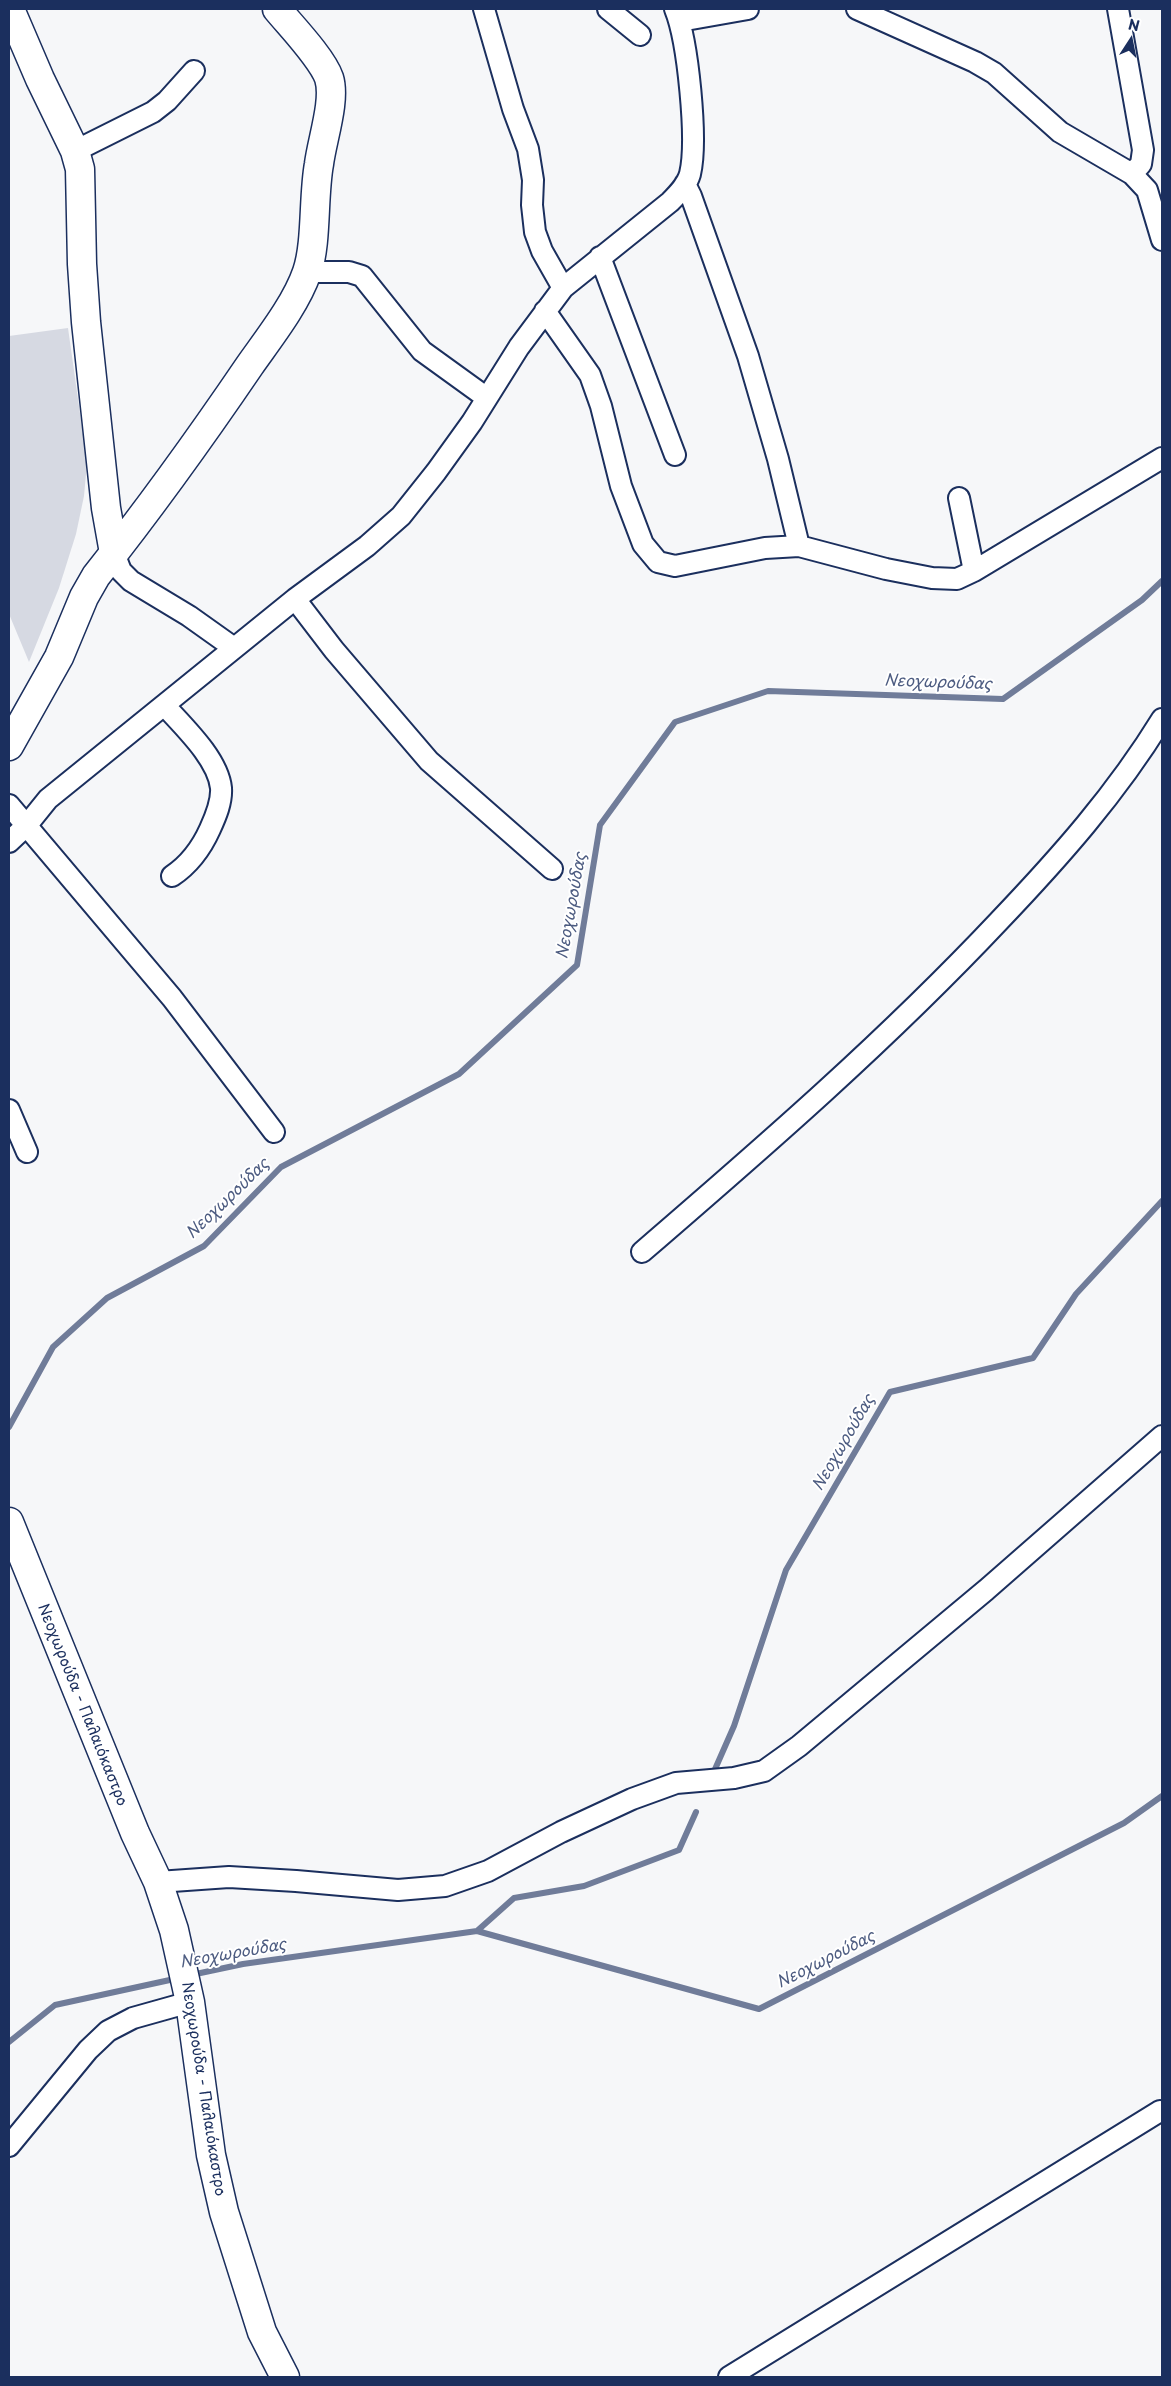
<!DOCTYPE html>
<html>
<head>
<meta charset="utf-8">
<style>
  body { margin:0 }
  #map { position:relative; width:1171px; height:2386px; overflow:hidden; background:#f6f7f9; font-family:"Playpen Sans",sans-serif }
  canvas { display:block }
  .frame { position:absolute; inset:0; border:10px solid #1b2f5e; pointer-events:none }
  .north { position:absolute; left:1106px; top:15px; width:50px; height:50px; -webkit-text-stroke:4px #fff; paint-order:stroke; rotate:11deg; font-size:14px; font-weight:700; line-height:20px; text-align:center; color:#1b2f5e }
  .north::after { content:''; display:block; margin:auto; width:18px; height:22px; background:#1b2f5e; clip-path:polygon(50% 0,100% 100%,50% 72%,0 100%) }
</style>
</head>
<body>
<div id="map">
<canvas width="1171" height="2386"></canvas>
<div class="frame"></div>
<div class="north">N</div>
</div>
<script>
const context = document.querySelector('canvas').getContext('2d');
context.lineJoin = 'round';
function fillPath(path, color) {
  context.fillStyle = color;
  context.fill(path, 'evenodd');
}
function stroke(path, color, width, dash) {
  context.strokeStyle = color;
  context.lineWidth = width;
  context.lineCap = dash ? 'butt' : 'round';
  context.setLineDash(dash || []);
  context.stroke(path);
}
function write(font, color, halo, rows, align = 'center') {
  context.font = font + ' "Playpen Sans",sans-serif';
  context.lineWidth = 4;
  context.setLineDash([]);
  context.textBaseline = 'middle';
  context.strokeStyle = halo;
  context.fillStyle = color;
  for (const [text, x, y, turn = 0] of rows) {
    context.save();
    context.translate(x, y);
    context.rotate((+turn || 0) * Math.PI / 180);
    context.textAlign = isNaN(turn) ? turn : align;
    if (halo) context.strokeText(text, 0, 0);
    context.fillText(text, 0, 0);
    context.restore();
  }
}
fillPath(new Path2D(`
  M 68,328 L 87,463 L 84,496 L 76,534 L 59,588 L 29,662 L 9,614 L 9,336 Z`), '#d6d9e2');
stroke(new Path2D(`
  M 9,1427 L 53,1347 L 107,1298 L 204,1246 L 281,1167 L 459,1074 L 577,965 L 600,825 L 675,722 L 768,691 L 1003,699 L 1142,600 L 1162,581
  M 712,1776 L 734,1726 L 786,1570 L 890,1392 L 1033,1358 L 1076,1294 L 1162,1201
  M 477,1931 L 514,1898 L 584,1886 L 679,1850 L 696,1812
  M 191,1975 L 243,1964 L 477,1931 L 759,2009 L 1124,1823 L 1162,1796
  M 9,2042 L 55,2005 L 179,1978`), '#707c99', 6);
const street = new Path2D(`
  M 484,9 L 513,109 L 528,149 L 533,180 L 532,205 L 535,232 L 542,251 L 563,288
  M 608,9 L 640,35
  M 857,9 L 975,62 L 994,73 L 1060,132 L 1132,174 L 1147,190 L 1162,240
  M 1118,9 L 1143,150 L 1141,164 L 1132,174
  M 680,21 L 748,9
  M 75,151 L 153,112 L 167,101 L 194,71
  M 685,184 L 691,196 L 748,356 L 778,459 L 799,546
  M 600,257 L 675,455
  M 307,272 L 349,272 L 362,276 L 422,351 L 487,398
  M 545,311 L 590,375 L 601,406 L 621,486 L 643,544 L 658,562 L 675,566 L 765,548 L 799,546 L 886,569 L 932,578 L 957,579 L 974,571 L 1162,458
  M 959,498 L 974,571
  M 114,553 L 121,571 L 131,581 L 189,616 L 234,648
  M 295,599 L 334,650 L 429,761 L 552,869
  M 165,706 C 184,727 218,759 221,788 C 222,802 216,816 210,829 C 201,849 190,864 172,876
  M 9,805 L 172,998 L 274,1132
  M 9,842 L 27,825 L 48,799 L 295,599 L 367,546 L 401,516 L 436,472 L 472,422 L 519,347 L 563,288 L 670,202 C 678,194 687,185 690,174 C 698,140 688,41 675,9
  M 9,1110 L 27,1152
  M 642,1252 C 765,1146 887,1040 999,921 C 1059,858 1116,794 1162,719
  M 158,1882 L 229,1877 L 296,1881 L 398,1890 L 445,1886 L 488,1871 L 561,1832 L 632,1799 L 676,1783 L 734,1778 L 764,1771 L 799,1746 L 986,1590 L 1162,1436
  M 9,2146 L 88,2050 L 108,2031 L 133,2018 L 190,2002
  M 729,2377 L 1160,2111`);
const secondary = new Path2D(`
  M 10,9 L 40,79 L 75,151 L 80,169 L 82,264 L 86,322 L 106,508 L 114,553
  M 9,746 L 59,657 L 84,597 L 96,576 C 150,508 201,437 250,365 C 269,338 296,304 307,272 C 317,243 313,196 319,164 C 322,140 336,100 329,78 C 322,58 291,26 277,9
  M 9,1522 L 135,1833 L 158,1882 L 174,1930 L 190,2002 L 211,2155 L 224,2212 L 262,2332 L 285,2377`);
stroke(street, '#1b2f5e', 24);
stroke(secondary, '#1b2f5e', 31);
stroke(street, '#fff', 20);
stroke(secondary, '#fff', 28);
write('15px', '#1b2f5e', '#fff', [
  ["Νεοχωρούδα - Παλαιόκαστρο",82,1705,68],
  ["Νεοχωρούδα - Παλαιόκαστρο",203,2089,81]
]);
write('italic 16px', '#4d5c81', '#fff', [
  ["Νεοχωρούδας",938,683,2],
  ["Νεοχωρούδας",572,906,-80],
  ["Νεοχωρούδας",228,1199,-44],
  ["Νεοχωρούδας",844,1443,-60],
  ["Νεοχωρούδας",233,1954,-10],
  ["Νεοχωρούδας",826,1960,-27]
]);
</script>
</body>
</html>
